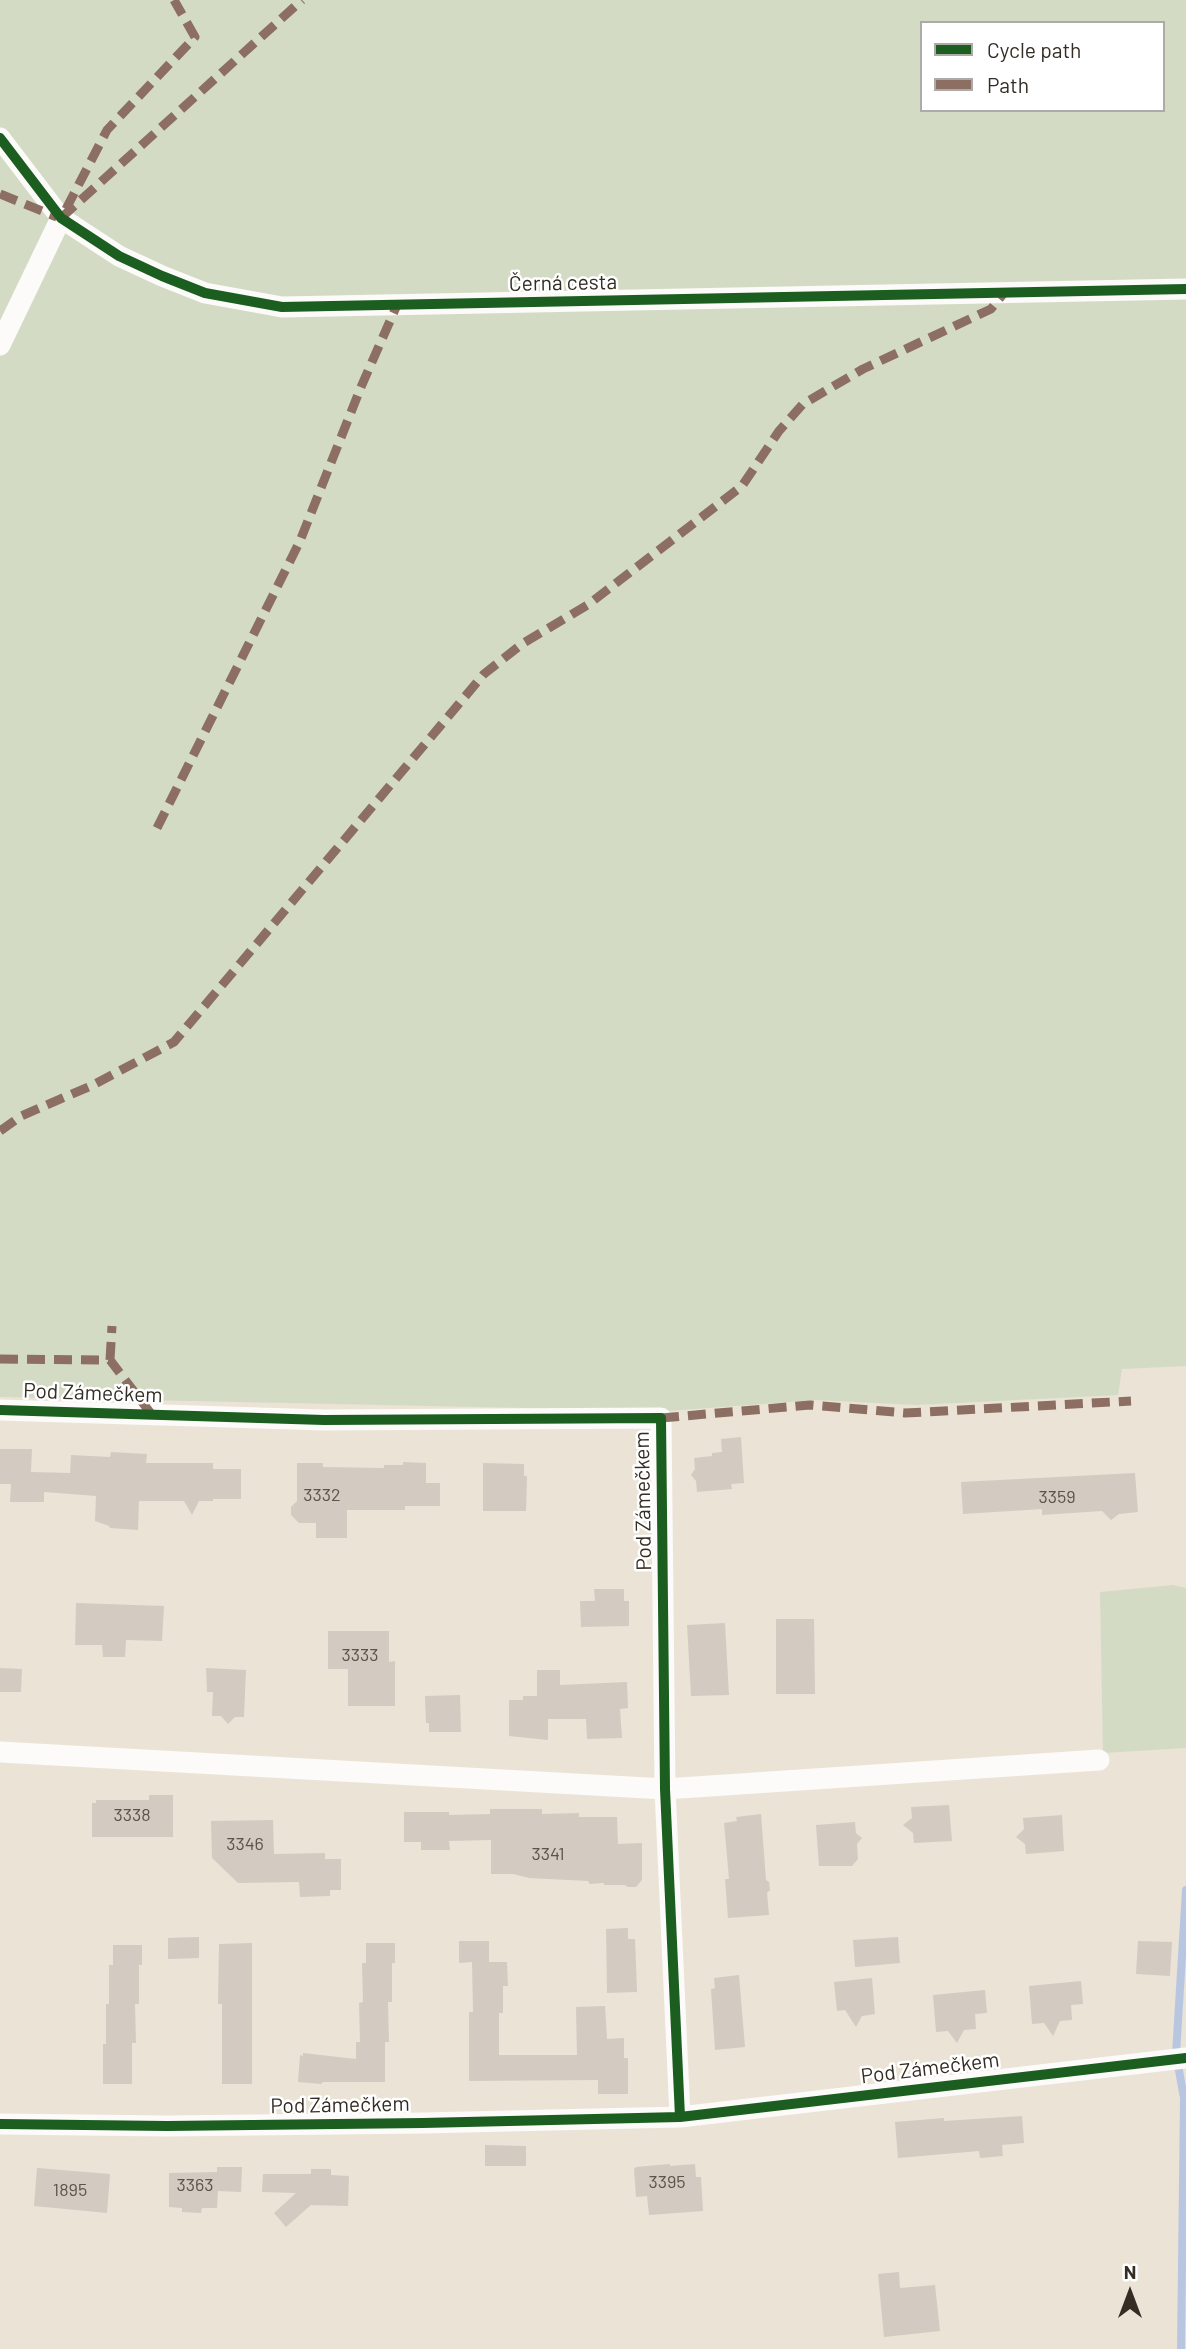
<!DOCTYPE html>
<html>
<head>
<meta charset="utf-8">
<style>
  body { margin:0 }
  #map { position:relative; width:1186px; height:2349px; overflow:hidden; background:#ebe3d6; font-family:Barlow,sans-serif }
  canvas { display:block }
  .legend { position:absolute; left:920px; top:21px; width:245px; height:91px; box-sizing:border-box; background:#fff; border:2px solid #adaba7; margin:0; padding:9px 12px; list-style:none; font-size:21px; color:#332d24 }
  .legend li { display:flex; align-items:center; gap:14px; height:35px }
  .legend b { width:35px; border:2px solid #adaba7 }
  .north { position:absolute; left:1095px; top:2258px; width:70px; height:70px; -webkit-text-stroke:5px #fff; paint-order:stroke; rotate:0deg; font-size:19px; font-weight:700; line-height:28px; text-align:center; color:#332d24 }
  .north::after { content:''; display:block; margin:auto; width:24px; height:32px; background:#332d24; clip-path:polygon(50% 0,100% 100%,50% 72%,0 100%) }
</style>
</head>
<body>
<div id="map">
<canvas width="1186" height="2349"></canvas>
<ul class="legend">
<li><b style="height:9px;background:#1b5e20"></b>Cycle path</li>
<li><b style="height:9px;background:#8d6e63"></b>Path</li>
</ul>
<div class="north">N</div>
</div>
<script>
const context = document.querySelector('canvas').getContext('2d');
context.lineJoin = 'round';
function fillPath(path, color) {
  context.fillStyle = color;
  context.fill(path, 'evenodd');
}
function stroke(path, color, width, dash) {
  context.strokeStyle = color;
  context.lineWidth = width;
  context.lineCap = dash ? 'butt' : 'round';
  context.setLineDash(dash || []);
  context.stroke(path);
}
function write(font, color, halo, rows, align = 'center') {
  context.font = font + ' Barlow,sans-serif';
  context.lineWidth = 5;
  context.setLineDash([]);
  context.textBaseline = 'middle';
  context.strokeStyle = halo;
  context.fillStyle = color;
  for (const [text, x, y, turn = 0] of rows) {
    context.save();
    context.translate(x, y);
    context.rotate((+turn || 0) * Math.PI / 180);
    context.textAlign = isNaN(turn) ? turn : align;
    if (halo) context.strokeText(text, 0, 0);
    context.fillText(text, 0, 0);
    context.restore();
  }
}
fillPath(new Path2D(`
  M 0,0 L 1186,0 L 1186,1366 L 1122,1369 L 1118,1395 L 916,1405 L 816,1400 L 668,1411 L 0,1397 ZM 922,23 L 1163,23 L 1163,110 L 922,110 Z
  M 1173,1585 L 1186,1588 L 1186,1748 L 1103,1753 L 1100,1592 Z`), '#d3dbc5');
stroke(new Path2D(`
  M 1181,2349 L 1184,2098 L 1176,2054 L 1186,1890`), '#b9c6e1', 8);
fillPath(new Path2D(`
  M 741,1437 L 744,1483 L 731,1484 L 732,1489 L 697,1492 L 696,1481 L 691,1475 L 695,1469 L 694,1458 L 712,1456 L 712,1453 L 722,1452 L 721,1439 Z
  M 0,1449 L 32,1449 L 31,1472 L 70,1473 L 71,1455 L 110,1457 L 111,1452 L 147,1454 L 146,1463 L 213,1463 L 213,1469 L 241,1469 L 241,1499 L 213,1499 L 213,1501 L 199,1501 L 192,1515 L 184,1501 L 139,1501 L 138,1530 L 110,1528 L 109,1526 L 95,1521 L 96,1496 L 44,1492 L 44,1502 L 10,1502 L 11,1484 L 0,1484 Z
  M 403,1462 L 426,1463 L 426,1483 L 440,1483 L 440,1506 L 405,1506 L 405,1510 L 347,1510 L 347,1538 L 316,1538 L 316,1523 L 299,1523 L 291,1515 L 291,1507 L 297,1501 L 297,1463 L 323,1463 L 323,1467 L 384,1468 L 384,1465 L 403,1465 Z
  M 483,1463 L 524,1464 L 524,1476 L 527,1476 L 526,1511 L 483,1511 Z
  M 1135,1473 L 1138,1512 L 1119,1514 L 1111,1520 L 1102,1511 L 1042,1515 L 1042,1509 L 963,1514 L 961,1482 Z
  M 594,1589 L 624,1589 L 624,1601 L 629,1601 L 629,1626 L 581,1627 L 580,1601 L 595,1601 Z
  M 76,1603 L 164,1606 L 162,1641 L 126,1640 L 125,1657 L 103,1657 L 102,1645 L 75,1645 Z
  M 776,1619 L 814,1619 L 815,1694 L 776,1694 Z
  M 725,1623 L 729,1695 L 691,1696 L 687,1625 Z
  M 328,1631 L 389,1631 L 389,1662 L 395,1661 L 395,1706 L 348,1706 L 348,1669 L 328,1669 Z
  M 0,1668 L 22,1669 L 21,1692 L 0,1692 Z
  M 206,1668 L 246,1670 L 244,1717 L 235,1717 L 228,1724 L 221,1716 L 212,1716 L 213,1692 L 207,1692 Z
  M 537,1670 L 560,1670 L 560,1685 L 627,1682 L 628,1708 L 620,1709 L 622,1738 L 587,1739 L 586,1719 L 548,1719 L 548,1740 L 509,1736 L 509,1700 L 523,1700 L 523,1696 L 537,1696 Z
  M 460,1695 L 461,1732 L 429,1732 L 429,1723 L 426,1723 L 425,1696 Z
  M 149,1795 L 173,1795 L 173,1837 L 92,1837 L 92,1803 L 96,1803 L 96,1800 L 149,1800 Z
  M 949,1805 L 952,1841 L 914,1843 L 913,1833 L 903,1825 L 912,1818 L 911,1807 Z
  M 490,1809 L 542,1809 L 542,1814 L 579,1813 L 579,1817 L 617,1817 L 618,1844 L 642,1843 L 642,1880 L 636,1887 L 628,1887 L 625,1885 L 604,1885 L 604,1883 L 590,1884 L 588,1881 L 529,1878 L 513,1874 L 491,1874 L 491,1840 L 449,1841 L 450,1850 L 421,1850 L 421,1842 L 404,1842 L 404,1812 L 449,1812 L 449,1815 L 490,1814 Z
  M 761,1814 L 766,1880 L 769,1882 L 770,1890 L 767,1893 L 769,1915 L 728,1918 L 725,1879 L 729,1879 L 724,1823 L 737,1821 L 736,1817 Z
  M 1062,1815 L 1064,1851 L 1026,1854 L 1025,1844 L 1016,1837 L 1024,1829 L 1023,1818 Z
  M 273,1820 L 274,1854 L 325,1853 L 325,1859 L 341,1859 L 341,1890 L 330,1890 L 330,1896 L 300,1897 L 299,1882 L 238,1883 L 212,1858 L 211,1821 Z
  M 855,1822 L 856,1833 L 862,1838 L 857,1844 L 858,1859 L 852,1866 L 819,1866 L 816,1825 Z
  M 628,1928 L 628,1939 L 635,1939 L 637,1992 L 607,1993 L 606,1929 Z
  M 199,1937 L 199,1958 L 168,1959 L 168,1938 Z
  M 898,1937 L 900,1963 L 855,1967 L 853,1940 Z
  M 459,1941 L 489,1941 L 489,1962 L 478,1962 L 507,1962 L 508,1986 L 503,1986 L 503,2013 L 499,2013 L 499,2055 L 577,2055 L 576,2007 L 605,2006 L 607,2039 L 624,2038 L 624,2058 L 628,2058 L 628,2094 L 598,2094 L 598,2080 L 469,2081 L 469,2012 L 473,2012 L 472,1962 L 459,1963 Z
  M 1138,1941 L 1172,1942 L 1170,1976 L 1136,1974 Z
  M 252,1943 L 252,2084 L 222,2084 L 222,2004 L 218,2004 L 219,1944 Z
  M 366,1943 L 395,1943 L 395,1963 L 392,1963 L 392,2002 L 388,2002 L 389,2042 L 385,2042 L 385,2082 L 323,2082 L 321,2084 L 298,2082 L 300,2055 L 303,2056 L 303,2053 L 356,2059 L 356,2042 L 360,2042 L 359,2003 L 363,2002 L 362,1963 L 366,1963 Z
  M 113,1945 L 142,1945 L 142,1965 L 139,1965 L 139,2004 L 135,2004 L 136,2043 L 132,2043 L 132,2084 L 103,2084 L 103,2044 L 106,2044 L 106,2004 L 109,2004 L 109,1965 L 113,1965 Z
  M 739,1975 L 745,2047 L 715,2050 L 711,1989 L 715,1988 L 714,1978 Z
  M 872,1978 L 875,2014 L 862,2016 L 856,2027 L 845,2010 L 837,2011 L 834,1982 Z
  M 1081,1981 L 1083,2004 L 1071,2005 L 1072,2020 L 1060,2021 L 1053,2036 L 1044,2023 L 1032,2024 L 1029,1986 Z
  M 985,1990 L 987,2013 L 975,2014 L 976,2029 L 964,2030 L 957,2043 L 948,2031 L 936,2032 L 933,1995 Z
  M 1022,2116 L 1024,2143 L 1002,2145 L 1003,2156 L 980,2158 L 979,2151 L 898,2158 L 895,2122 L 944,2118 L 944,2121 Z
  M 485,2145 L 526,2146 L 526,2166 L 485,2166 Z
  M 670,2164 L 670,2166 L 695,2164 L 696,2177 L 701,2177 L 703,2211 L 649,2215 L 647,2196 L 636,2197 L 634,2169 L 636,2167 Z
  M 217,2167 L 242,2167 L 241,2192 L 218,2191 L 217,2208 L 202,2208 L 201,2213 L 182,2212 L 182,2208 L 169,2207 L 169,2173 L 217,2172 Z
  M 37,2168 L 110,2174 L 107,2213 L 34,2206 Z
  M 311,2169 L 331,2169 L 331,2175 L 349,2176 L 348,2206 L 311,2205 L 286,2227 L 274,2213 L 296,2193 L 262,2192 L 263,2174 L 311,2174 Z
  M 899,2272 L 900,2288 L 935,2285 L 940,2331 L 884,2337 L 878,2274 Z`), '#d3cac2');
stroke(new Path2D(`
  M 0,138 L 61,218 L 119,256 L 162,276 L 205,293 L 282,307 L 1186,289
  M 0,345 L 61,218
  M 0,1410 L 324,1420 L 661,1418 L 665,1789 L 680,2117
  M 0,1752 L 665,1789 L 1099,1760
  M 0,2124 L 167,2126 L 423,2123 L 680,2117 L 1186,2058`), '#fcfbf9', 21);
stroke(new Path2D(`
  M 0,194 L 57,217
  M 66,209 L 107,130 L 195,37 L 174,0
  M 61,218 L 302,0
  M 157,828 L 300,541 L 361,387 L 397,305
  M 0,1131 L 21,1116 L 93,1085 L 174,1042 L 484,674 L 522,644 L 589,604 L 742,486 L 779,431 L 803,404 L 863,369 L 991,309 L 1004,293
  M 0,1359 L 110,1360 L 152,1415
  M 110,1360 L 112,1326
  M 661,1418 L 810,1405 L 905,1413 L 1131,1401`), '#8d6e63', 9, [18, 9]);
stroke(new Path2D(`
  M 0,138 L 61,218 L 119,256 L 162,276 L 205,293 L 282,307 L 1186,289
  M 0,1410 L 324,1420 L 661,1418 L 665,1789 L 680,2117
  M 0,2124 L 167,2126 L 423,2123 L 680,2117 L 1186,2058`), '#1b5e20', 10);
write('18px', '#5b544c', null, [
  ["3332",322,1495],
  ["3359",1057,1497],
  ["3333",360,1655],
  ["3338",132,1815],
  ["3346",245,1844],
  ["3341",548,1854],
  ["3395",667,2182],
  ["3363",195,2185],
  ["1895",70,2190]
]);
write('21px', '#332d24', '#fff', [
  ["Černá cesta",563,283,-1],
  ["Pod Zámečkem",93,1393,2],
  ["Pod Zámečkem",643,1501,-91],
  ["Pod Zámečkem",930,2068,-7],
  ["Pod Zámečkem",340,2105,-1]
]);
</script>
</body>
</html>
